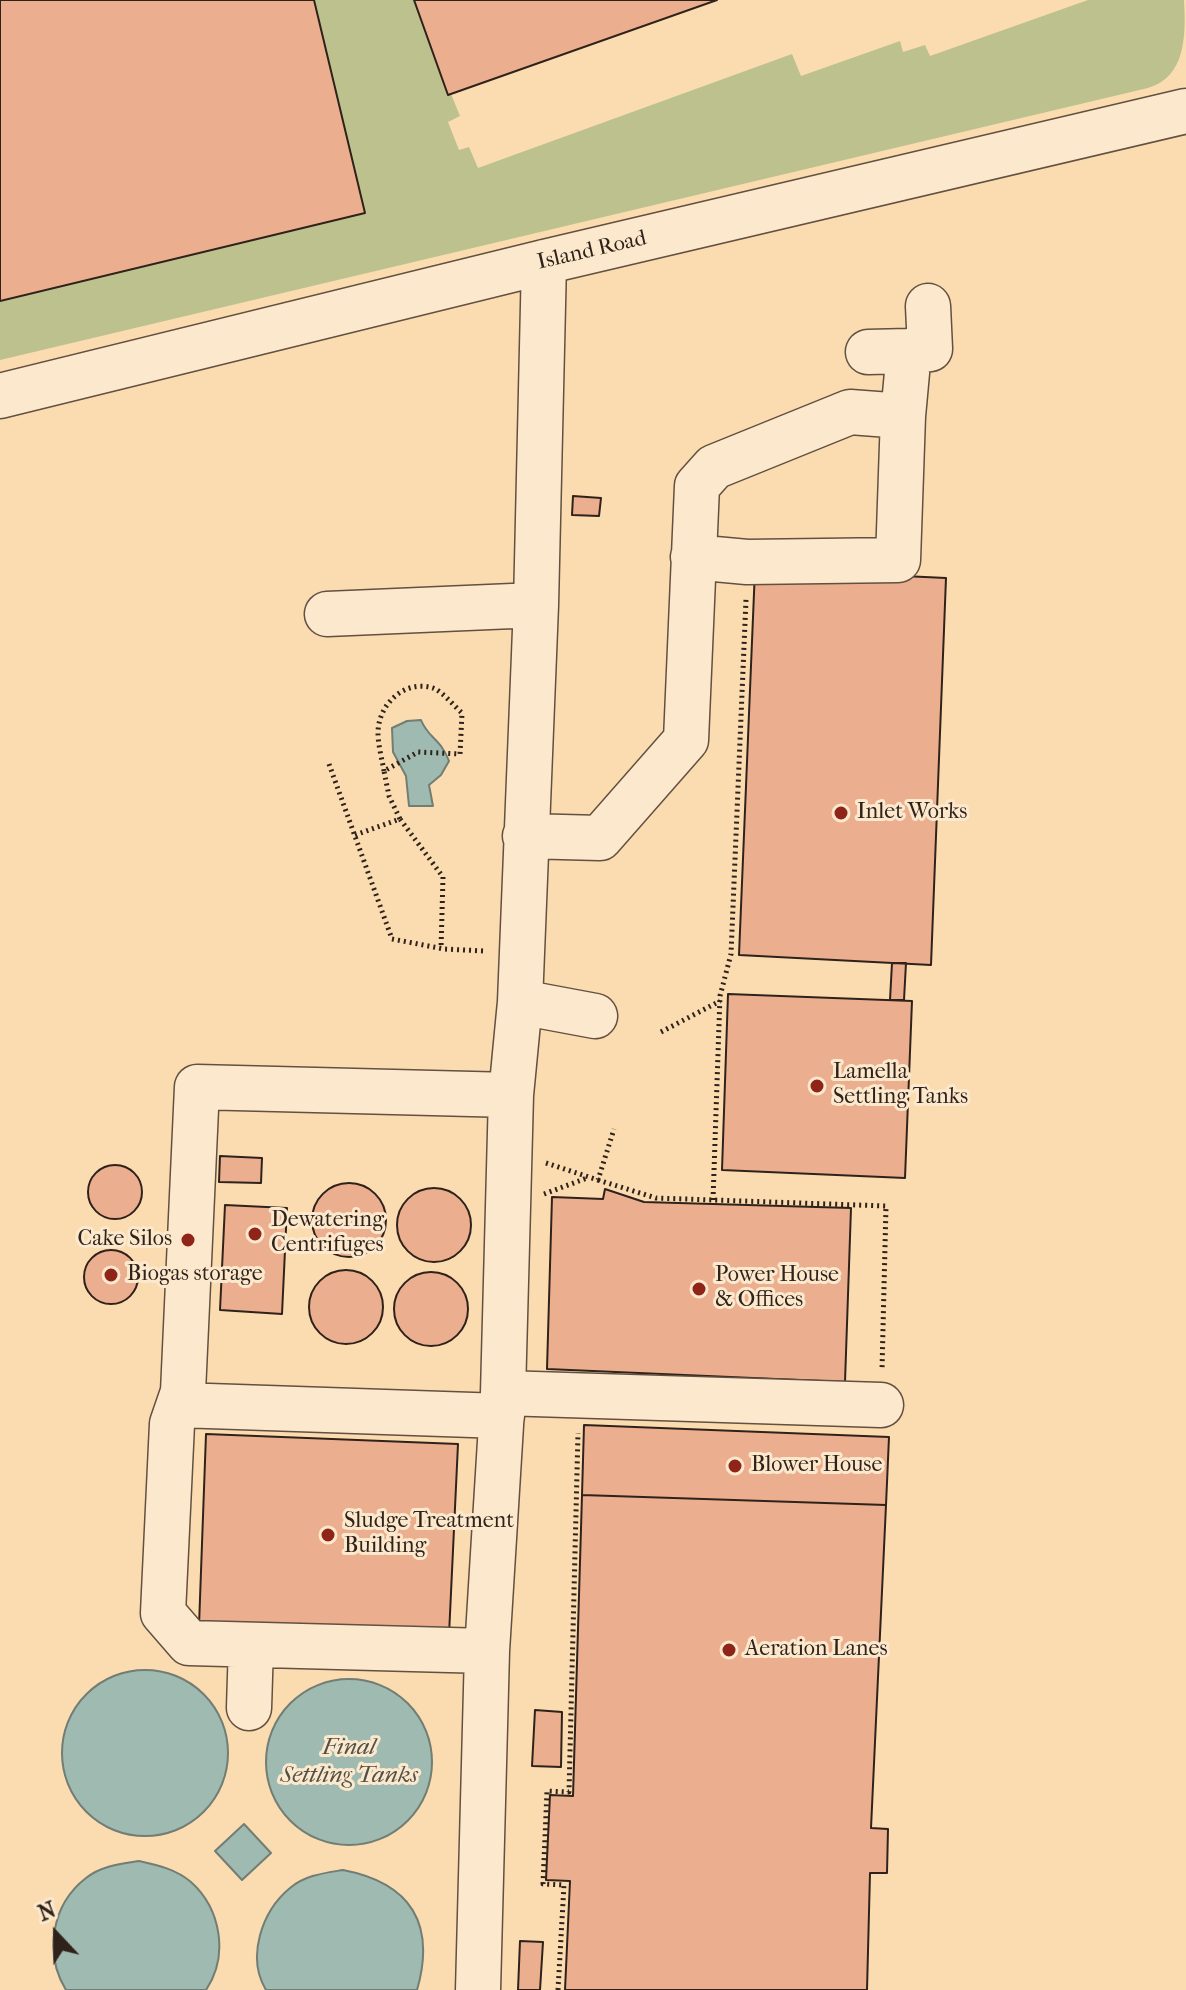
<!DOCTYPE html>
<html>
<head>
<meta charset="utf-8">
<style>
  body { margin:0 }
  #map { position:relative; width:1186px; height:1990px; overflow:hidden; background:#fbdcb1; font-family:"IM FELL French Canon",serif }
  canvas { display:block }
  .north { position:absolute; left:16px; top:1894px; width:80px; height:80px; -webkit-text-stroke:6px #fce8cc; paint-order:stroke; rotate:338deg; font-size:22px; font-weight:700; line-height:32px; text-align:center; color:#2f221a }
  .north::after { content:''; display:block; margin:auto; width:28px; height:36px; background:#2f221a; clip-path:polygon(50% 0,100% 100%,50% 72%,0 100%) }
</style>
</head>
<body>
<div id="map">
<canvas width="1186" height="1990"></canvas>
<div class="north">N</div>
</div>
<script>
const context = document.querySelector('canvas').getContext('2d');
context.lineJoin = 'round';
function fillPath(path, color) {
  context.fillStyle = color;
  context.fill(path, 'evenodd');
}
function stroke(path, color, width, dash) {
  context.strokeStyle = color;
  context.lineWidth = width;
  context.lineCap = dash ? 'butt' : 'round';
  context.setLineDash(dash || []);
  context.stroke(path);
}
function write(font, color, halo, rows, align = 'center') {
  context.font = font + ' "IM FELL French Canon",serif';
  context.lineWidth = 6;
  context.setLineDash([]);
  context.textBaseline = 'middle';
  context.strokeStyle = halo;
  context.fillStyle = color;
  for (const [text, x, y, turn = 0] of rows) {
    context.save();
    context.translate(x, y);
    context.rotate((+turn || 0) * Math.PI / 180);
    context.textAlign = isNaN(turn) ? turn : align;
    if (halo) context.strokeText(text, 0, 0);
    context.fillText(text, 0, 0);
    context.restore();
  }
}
fillPath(new Path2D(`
  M 314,0 L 414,0 L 448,95 L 451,94 L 460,116 L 448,122 L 459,150 L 469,147 L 478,168 L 792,54 L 801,76 L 900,41 L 903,52 L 925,45 L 930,56 L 1088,0 L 1184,0 C 1186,35 1186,77 1148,88 L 0,360 L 0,301 L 365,213 Z`), '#bcc18e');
const water = new Path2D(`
  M 421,720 C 428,738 441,739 449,761 L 441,775 L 429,785 L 433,806 L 409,806 L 406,776 L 393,752 L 392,728 L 407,721 Z
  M62 1753a83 83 0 1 1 166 0a83 83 0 1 1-166 0Z
  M266 1762a83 83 0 1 1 166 0a83 83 0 1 1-166 0Z
  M 244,1824 L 271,1853 L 242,1880 L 215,1851 Z
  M 139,1861 C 157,1865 176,1869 191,1882 C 221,1909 229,1956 206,1990 L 66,1990 C 44,1954 51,1905 86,1878 C 101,1866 120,1864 139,1861 Z
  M 343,1870 C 411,1883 436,1924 417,1990 L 266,1990 C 246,1957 262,1911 290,1888 C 305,1875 325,1873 343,1870 Z`);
fillPath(water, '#9fbab0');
stroke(water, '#727d74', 2);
const building = new Path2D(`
  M 0,0 L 314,0 L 365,213 L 0,301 Z
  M 414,0 L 717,0 L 448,95 Z
  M 573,496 L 601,498 L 599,516 L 572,515 Z
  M 755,569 L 946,578 L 931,965 L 739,955 Z
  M 892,963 L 906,963 L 904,1000 L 890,1000 Z
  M 728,994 L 912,1001 L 905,1178 L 722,1170 Z
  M 220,1156 L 262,1158 L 261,1183 L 219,1182 Z
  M88 1192a27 27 0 1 1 54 0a27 27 0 1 1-54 0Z
  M312 1220a37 37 0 1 1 74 0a37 37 0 1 1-74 0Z
  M397 1225a37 37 0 1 1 74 0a37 37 0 1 1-74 0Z
  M 605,1189 L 644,1202 L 851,1208 L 845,1382 L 547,1369 L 552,1197 L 603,1199 Z
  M 225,1205 L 287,1208 L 282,1314 L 220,1310 Z
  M84 1277a27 27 0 1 1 54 0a27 27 0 1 1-54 0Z
  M309 1307a37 37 0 1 1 74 0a37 37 0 1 1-74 0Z
  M394 1309a37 37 0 1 1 74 0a37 37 0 1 1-74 0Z
  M 584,1425 L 889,1437 L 886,1505 L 582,1495 Z
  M 206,1434 L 458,1444 L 449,1635 L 199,1626 Z
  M 582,1495 L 886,1505 L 871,1828 L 888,1829 L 887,1873 L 870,1873 L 867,1990 L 565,1990 L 570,1881 L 546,1880 L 550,1795 L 573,1796 Z
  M 535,1710 L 562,1712 L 561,1767 L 532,1766 Z
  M 520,1941 L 543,1942 L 540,1990 L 518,1990 Z`);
fillPath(building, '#ebaf90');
stroke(building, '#2f221a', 2);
const minor = new Path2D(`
  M 909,351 L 930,349 L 928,306
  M 868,352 L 909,351 L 903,416
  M 0,396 L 544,262 L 1186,111
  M 327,614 L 536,605
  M 525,836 L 600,838 L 686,740 L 697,486 L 714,467 L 850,412 L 903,416 L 898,560 L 747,562 L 693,557
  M 520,1002 L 595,1016
  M 503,1393 L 881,1405
  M 179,1405 L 502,1416
  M 487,1651 L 189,1643 L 163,1613 L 172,1424 L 183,1392 L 197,1087 L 511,1095
  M 249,1708 L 251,1645
  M 478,1990 L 487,1651 L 503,1393 L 511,1095 L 520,1002 L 536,605 L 544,262`);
stroke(minor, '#625040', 47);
stroke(new Path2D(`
  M 329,764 L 392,939 L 444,949 L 484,951
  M 384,771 C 382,759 378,745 378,733 C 378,705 404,679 433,688 C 443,692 453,705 462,713 L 460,754 L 418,752 L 384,771 L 389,796 L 400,819
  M 355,835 L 400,819 L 443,877 L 441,949
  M 661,1032 L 720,1001
  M 546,1163 L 598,1180 L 614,1129
  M 598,1180 L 656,1198 L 886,1206 L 882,1370
  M 544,1194 L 587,1178
  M 713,1200 L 720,996 L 731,954 L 746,599
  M 558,1990 L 564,1885 L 543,1884 L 547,1791 L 569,1792 L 578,1433`), '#2f221a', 5, [2, 4]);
stroke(minor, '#fce8cc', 44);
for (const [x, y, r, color] of [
  [841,813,8,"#8f2418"],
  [817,1086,8,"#8f2418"],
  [255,1234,8,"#8f2418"],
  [188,1240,8,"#8f2418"],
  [111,1275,8,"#8f2418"],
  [699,1289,8,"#8f2418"],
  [735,1466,8,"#8f2418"],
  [328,1535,8,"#8f2418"],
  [729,1650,8,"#8f2418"]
]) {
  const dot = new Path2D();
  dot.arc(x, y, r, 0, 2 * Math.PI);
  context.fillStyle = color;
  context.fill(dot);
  stroke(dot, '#fce8cc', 3);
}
write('22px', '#2f221a', '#fce8cc', [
  ["Island Road",592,251,-13]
]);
write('22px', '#2f221a', '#fce8cc', [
  ["Inlet Works",857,813],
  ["Lamella",833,1073],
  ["Settling Tanks",833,1098],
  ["Dewatering",271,1221],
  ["Centrifuges",271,1246],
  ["Cake Silos",172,1240,"right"],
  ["Biogas storage",127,1275],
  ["Power House",715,1276],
  ["& Offices",715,1301],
  ["Blower House",751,1466],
  ["Sludge Treatment",344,1522],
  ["Building",344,1547],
  ["Aeration Lanes",745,1650]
], 'left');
write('italic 24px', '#515047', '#fce8cc', [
  ["Final",349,1748],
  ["Settling Tanks",349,1776]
]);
</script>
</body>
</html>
